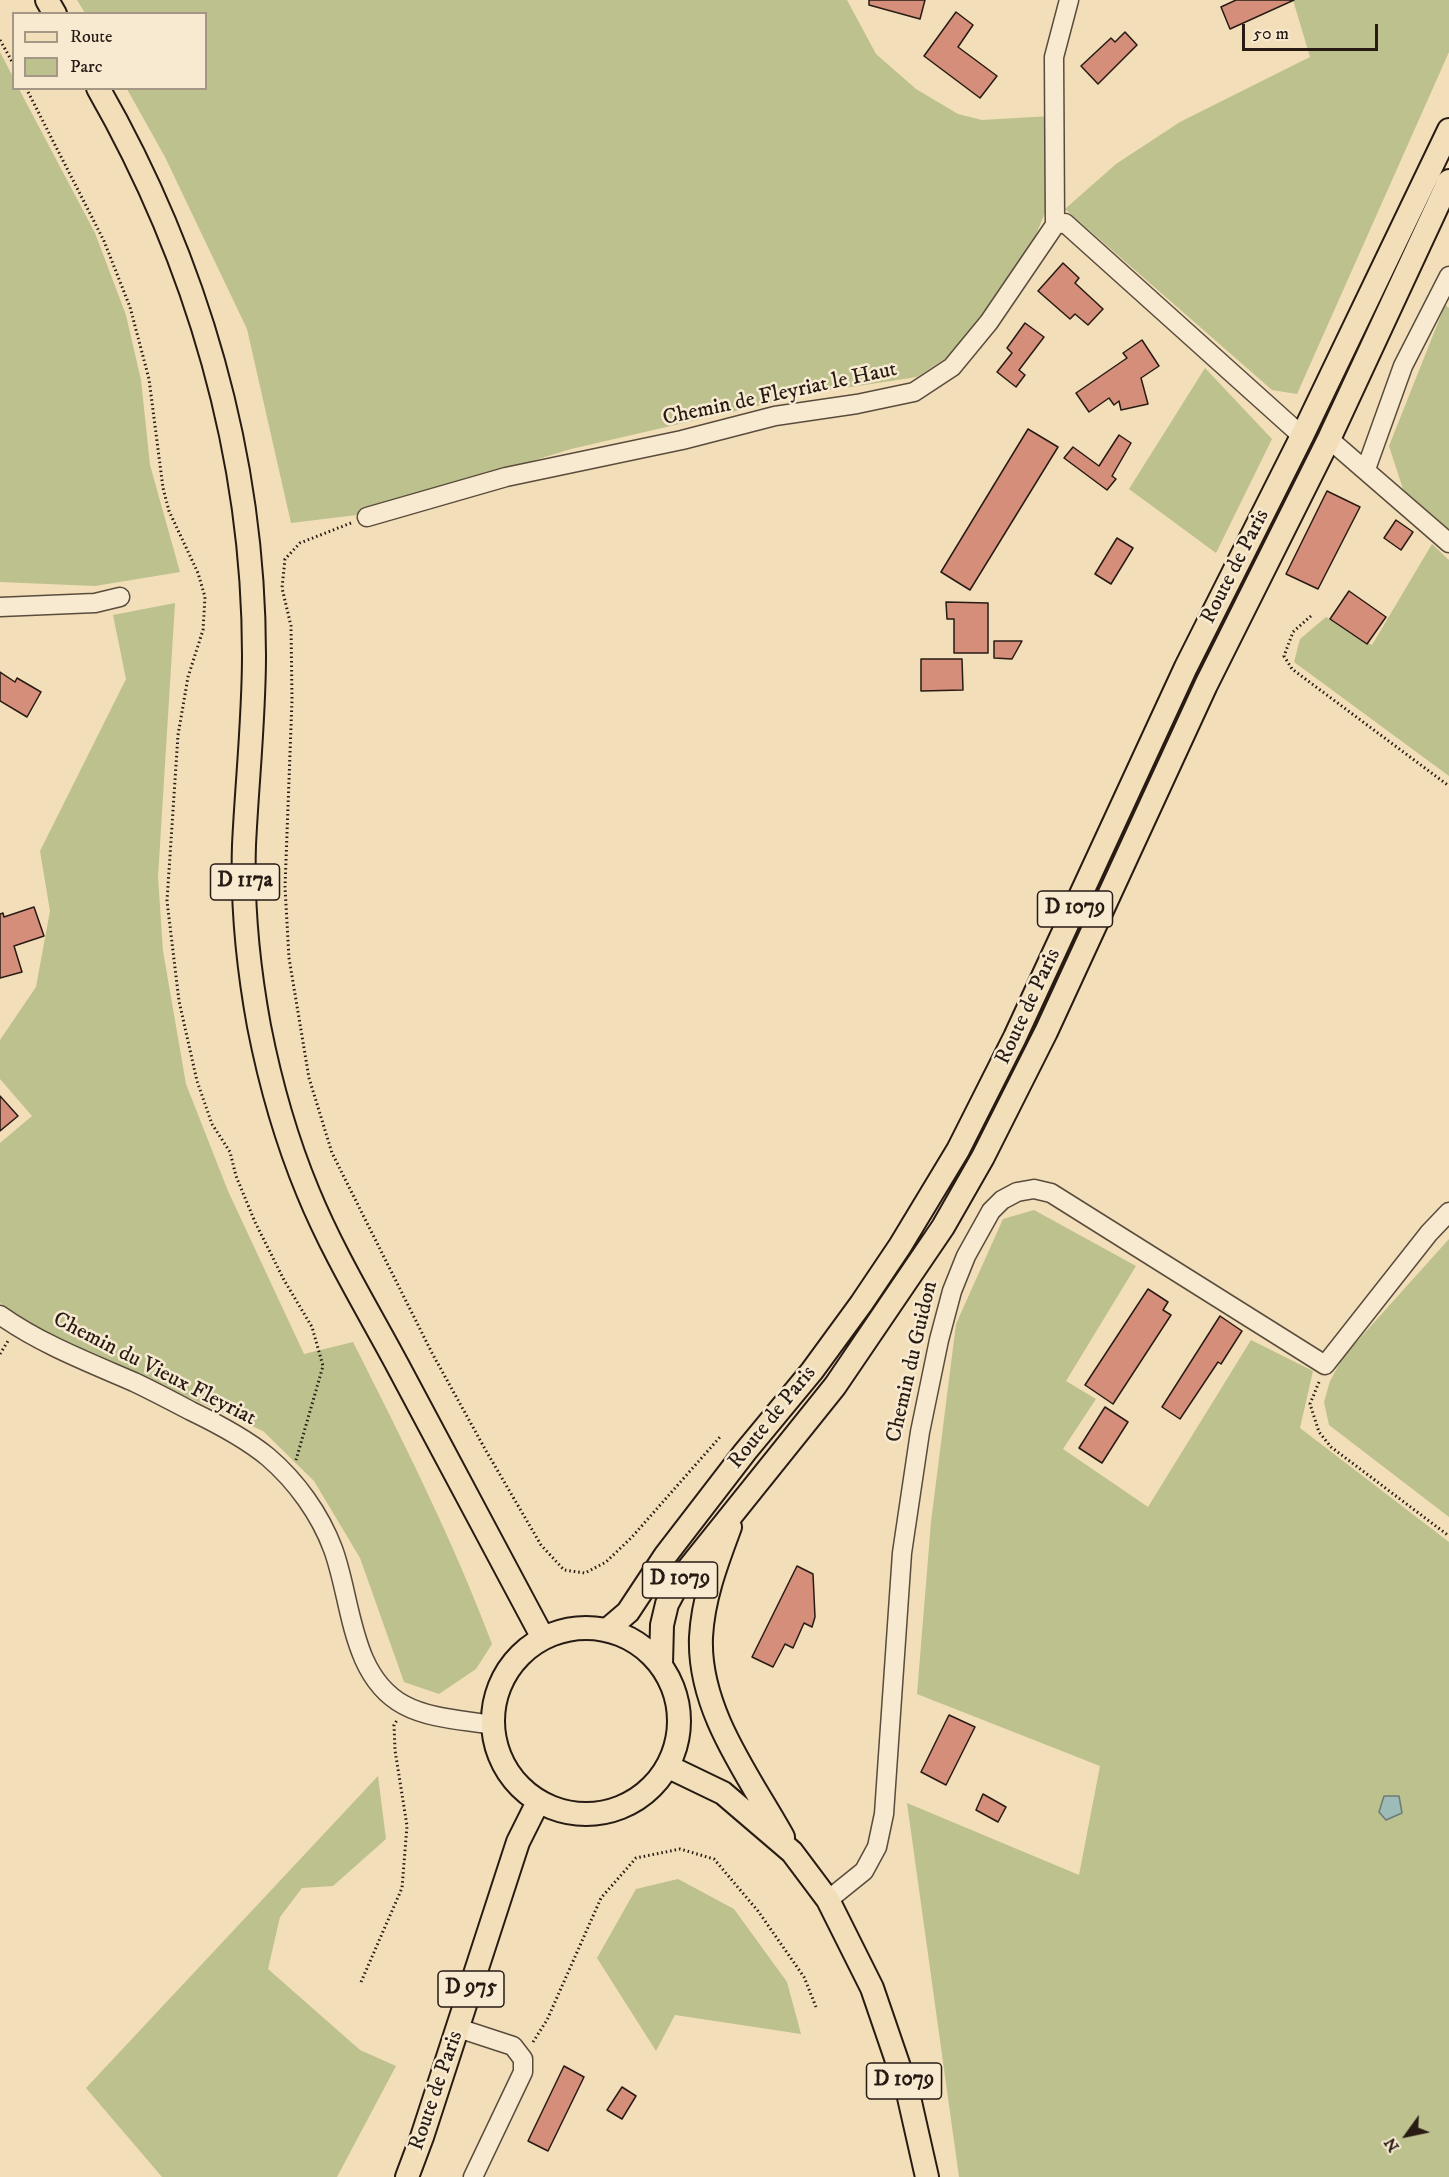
<!DOCTYPE html>
<html>
<head>
<meta charset="utf-8">
<style>
  body { margin:0 }
  #map { position:relative; width:1449px; height:2177px; overflow:hidden; background:#f2deb8; font-family:"IM FELL DW Pica",serif }
  canvas { display:block }
  .legend { position:absolute; left:12px; top:12px; width:195px; height:78px; box-sizing:border-box; background:#f7ead1; border:2px solid #a49785; margin:0; padding:8px 10px; list-style:none; font-size:18px; color:#271b14 }
  .legend li { display:flex; align-items:center; gap:12px; height:30px }
  .legend b { width:30px; border:2px solid #a49785 }
  .north { position:absolute; left:1377px; top:2105px; width:60px; height:60px; -webkit-text-stroke:4px #f7ead1; paint-order:stroke; rotate:237deg; font-size:16px; font-weight:700; line-height:24px; text-align:center; color:#271b14 }
  .north::after { content:''; display:block; margin:auto; width:21px; height:27px; background:#271b14; clip-path:polygon(50% 0,100% 100%,50% 72%,0 100%) }
  .scale { position:absolute; left:1242px; top:24px; width:136px; height:27px; box-sizing:border-box; border:3px solid #271b14; border-top:0; padding-left:8px; font-size:18px; line-height:21px; white-space:nowrap; color:#271b14; -webkit-text-stroke:4px #f7ead1; paint-order:stroke }
</style>
</head>
<body>
<div id="map">
<canvas width="1449" height="2177"></canvas>
<ul class="legend">
<li><b style="height:8px;background:#f2deb8"></b>Route</li>
<li><b style="height:16px;background:#bdc18d"></b>Parc</li>
</ul>
<div class="north">N</div>
<div class="scale">50 m</div>
</div>
<script>
const context = document.querySelector('canvas').getContext('2d');
context.lineJoin = 'round';
function fillPath(path, color) {
  context.fillStyle = color;
  context.fill(path, 'evenodd');
}
function stroke(path, color, width, dash) {
  context.strokeStyle = color;
  context.lineWidth = width;
  context.lineCap = dash ? 'butt' : 'round';
  context.setLineDash(dash || []);
  context.stroke(path);
}
function write(font, color, halo, rows, align = 'center') {
  context.font = font + ' "IM FELL DW Pica",serif';
  context.lineWidth = 5;
  context.setLineDash([]);
  context.textBaseline = 'middle';
  context.strokeStyle = halo;
  context.fillStyle = color;
  for (const [text, x, y, turn = 0] of rows) {
    context.save();
    context.translate(x, y);
    context.rotate((+turn || 0) * Math.PI / 180);
    context.textAlign = isNaN(turn) ? turn : align;
    if (halo) context.strokeText(text, 0, 0);
    context.fillText(text, 0, 0);
    context.restore();
  }
}
fillPath(new Path2D(`
  M 77,0 L 847,0 L 876,54 L 916,89 L 958,114 L 982,120 L 1051,116 L 1048,205 L 1029,252 L 980,321 L 952,354 L 917,377 L 818,392 L 571,449 L 357,515 L 291,523 L 247,329 L 165,157 L 127,89 L 206,88 L 206,14 L 85,13 Z
  M 1293,0 L 1449,0 L 1449,52 L 1297,394 L 1272,390 L 1065,209 L 1116,164 L 1180,122 L 1310,57 Z
  M 0,52 L 13,77 L 14,88 L 19,89 L 95,233 L 126,315 L 141,380 L 150,465 L 180,572 L 95,586 L 0,582 Z
  M 1445,305 L 1449,308 L 1449,531 L 1403,489 L 1389,446 Z
  M 1205,368 L 1272,439 L 1216,553 L 1129,489 Z
  M 1432,544 L 1449,560 L 1449,776 L 1294,662 L 1300,639 L 1326,617 L 1372,645 Z
  M 175,603 L 158,877 L 163,951 L 186,1084 L 228,1191 L 304,1354 L 353,1342 C 403,1441 453,1540 492,1644 L 476,1669 L 439,1694 L 404,1682 L 360,1558 L 314,1481 L 263,1431 L 48,1334 L 0,1303 L 0,1143 L 32,1116 L 0,1079 L 0,1040 L 36,987 L 50,911 L 40,851 L 126,679 L 113,615 Z
  M 1034,1210 L 1136,1266 L 1066,1381 L 1096,1399 L 1063,1449 L 1148,1507 L 1251,1340 L 1313,1371 L 1300,1428 L 1449,1542 L 1449,2177 L 959,2177 L 907,1803 L 1079,1875 L 1100,1766 L 917,1694 L 931,1522 L 956,1324 L 1003,1219 Z
  M 1449,1239 L 1449,1517 L 1329,1425 L 1324,1402 L 1330,1381 L 1343,1357 Z
  M 378,1776 L 386,1839 L 333,1886 L 302,1888 L 280,1917 L 268,1969 L 360,2050 L 396,2066 L 337,2177 L 162,2177 L 86,2088 Z
  M 678,1879 L 734,1909 L 787,1982 L 801,2034 L 675,2015 L 656,2051 L 597,1958 L 636,1889 Z`), '#bdc18d');
const water = new Path2D(`
  M 1384,1796 L 1399,1796 L 1402,1813 L 1386,1820 L 1379,1812 Z`);
fillPath(water, '#9dbbb7');
stroke(water, '#6e7b76', 1.5);
const building = new Path2D(`
  M 869,0 L 925,0 L 920,19 L 869,5 Z
  M 1236,0 L 1294,0 L 1230,29 L 1221,7 Z
  M 956,12 L 973,25 L 958,47 L 997,76 L 980,98 L 924,56 Z
  M 1125,32 L 1137,45 L 1098,84 L 1081,66 L 1111,38 L 1115,42 Z
  M 1063,263 L 1079,278 L 1075,283 L 1103,309 L 1088,325 L 1075,314 L 1070,319 L 1038,291 Z
  M 1025,323 L 1044,337 L 1019,370 L 1025,375 L 1016,387 L 997,372 L 1012,353 L 1007,348 Z
  M 1142,340 L 1159,366 L 1141,378 L 1148,404 L 1121,410 L 1119,401 L 1114,405 L 1109,398 L 1089,412 L 1076,393 L 1127,358 L 1123,353 Z
  M 1028,429 L 1058,447 L 970,590 L 941,572 Z
  M 1119,435 L 1131,443 L 1112,476 L 1116,479 L 1107,490 L 1064,458 L 1073,447 L 1099,466 Z
  M 1327,491 L 1360,507 L 1318,589 L 1286,574 Z
  M 1396,520 L 1413,532 L 1401,550 L 1384,538 Z
  M 1117,538 L 1133,548 L 1111,584 L 1095,574 Z
  M 1349,591 L 1386,617 L 1367,644 L 1330,619 Z
  M 946,602 L 988,603 L 988,653 L 954,653 L 954,619 L 947,619 Z
  M 994,641 L 1022,641 L 1012,659 L 994,658 Z
  M 921,659 L 962,659 L 963,690 L 921,691 Z
  M 0,672 L 15,682 L 17,678 L 41,692 L 27,717 L 0,701 Z
  M 34,907 L 44,936 L 14,946 L 22,972 L 0,978 L 0,914 L 3,913 L 4,917 Z
  M 0,1096 L 18,1116 L 0,1131 Z
  M 1148,1289 L 1168,1302 L 1163,1310 L 1171,1315 L 1113,1404 L 1085,1385 Z
  M 1220,1316 L 1242,1331 L 1221,1364 L 1218,1362 L 1180,1419 L 1162,1407 Z
  M 1105,1407 L 1128,1422 L 1102,1463 L 1079,1448 Z
  M 797,1566 L 813,1574 L 815,1617 L 812,1627 L 804,1623 L 793,1648 L 785,1644 L 773,1667 L 752,1657 Z
  M 949,1715 L 975,1727 L 946,1785 L 921,1772 Z
  M 983,1794 L 1006,1807 L 998,1822 L 976,1810 Z
  M 564,2066 L 584,2077 L 548,2151 L 528,2141 Z
  M 622,2087 L 636,2096 L 622,2119 L 607,2110 Z`);
fillPath(building, '#d58e7a');
stroke(building, '#271b14', 1.5);
const minor = new Path2D(`
  M 1055,225 L 1054,57 L 1069,0
  M 1329,439 L 1449,543
  M 1366,469 L 1403,366 L 1449,276
  M 367,517 L 506,477 L 682,440 L 775,416 L 857,404 L 914,392 L 952,367 L 989,322 L 1055,225 L 1065,223 L 1302,436
  M 0,607 L 95,603 L 120,597
  M 0,1315 C 41,1344 88,1362 134,1382 C 153,1391 172,1401 191,1411 C 218,1424 245,1438 268,1457 C 296,1481 320,1514 333,1549 C 352,1600 350,1676 404,1705 C 430,1719 464,1720 492,1725
  M 828,1900 L 864,1871 L 877,1847 L 884,1814 L 902,1553 L 920,1432 L 939,1340 L 952,1291 L 966,1256 L 991,1211 L 1002,1200 L 1017,1192 L 1034,1189 L 1051,1193 L 1325,1365 L 1429,1233 L 1449,1212
  M 458,2028 L 513,2046 L 523,2059 L 523,2072 L 473,2177`);
const major = new Path2D(`
  M 47,0 L 55,14
  M 98,88 C 197,261 254,456 254,655 C 254,719 247,782 244,845 C 242,906 248,966 259,1026 C 270,1082 286,1139 308,1192 C 333,1253 368,1310 399,1368 C 447,1458 495,1548 543,1638
  M 730,1527 C 717,1562 703,1598 701,1637 C 698,1710 749,1776 783,1837
  M493 1721a93 93 0 1 1 186 0a93 93 0 1 1-186 0Z
  M 607,1630 L 628,1612 L 665,1556 L 745,1452 L 812,1371 L 861,1304 L 900,1246 L 958,1150 L 1015,1037 L 1186,667 L 1302,436 L 1449,130
  M 661,1664 L 662,1625 L 667,1604 L 681,1578 L 835,1386 L 943,1227 L 983,1157 L 1046,1032 L 1206,685 L 1329,439 L 1449,181
  M 669,1767 L 723,1793 L 792,1852 L 828,1900 L 872,1988 L 908,2093 L 927,2177
  M 407,2177 L 422,2137 L 518,1842 L 538,1802`);
stroke(minor, '#5a4c3d', 21);
stroke(major, '#271b14', 26);
stroke(new Path2D(`
  M 0,40 L 14,65
  M 26,88 L 104,241 L 130,307 L 149,379 L 163,488 L 169,511 L 198,573 L 205,597 L 203,630 L 188,677 L 178,735 L 167,901 L 179,1001 L 197,1081 L 212,1124 L 230,1152 L 236,1176 L 255,1222 L 284,1280 L 312,1327 L 323,1366 L 296,1460
  M 351,523 L 300,543 L 285,559 L 282,588 L 291,626 L 292,700 L 285,887 L 289,958 L 309,1078 L 332,1153 L 432,1353 L 485,1449 L 541,1545 L 564,1570 L 585,1573 L 606,1562 L 632,1537 L 720,1437
  M 1311,616 L 1293,632 L 1284,656 L 1292,669 L 1449,786
  M 0,1354 L 8,1341
  M 1319,1382 L 1310,1404 L 1319,1432 L 1331,1447 L 1449,1536
  M 361,1982 L 402,1888 L 407,1826 L 395,1750 L 394,1725 L 397,1720
  M 533,2042 L 547,2020 L 601,1898 L 636,1858 L 680,1849 L 714,1859 L 758,1911 L 804,1977 L 816,2007`), '#271b14', 3, [1.5, 3]);
stroke(minor, '#f7ead1', 18);
stroke(major, '#f2deb8', 22);
for (const [x, y, w] of [
  [245,882,69],
  [1075,909,75],
  [680,1580,75],
  [471,1989,66],
  [904,2081,75]
]) {
  const box = new Path2D();
  box.roundRect(x - w / 2, y - 18, w, 36, 4.5);
  context.fillStyle = '#f7ead1';
  context.fill(box);
  stroke(box, '#271b14', 1.5);
}
write('bold 21px', '#271b14', null, [
  ["D 117a",245,882],
  ["D 1079",1075,909],
  ["D 1079",680,1580],
  ["D 975",471,1989],
  ["D 1079",904,2081]
]);
write('22px', '#271b14', '#f7ead1', [
  ["Chemin de Fleyriat le Haut",780,395,-12],
  ["Route de Paris",1236,567,-63],
  ["Route de Paris",1029,1007,-65],
  ["Chemin du Guidon",913,1362,-77],
  ["Chemin du Vieux Fleyriat",154,1370,27],
  ["Route de Paris",773,1418,-51],
  ["Route de Paris",437,2091,-71]
]);
</script>
</body>
</html>
